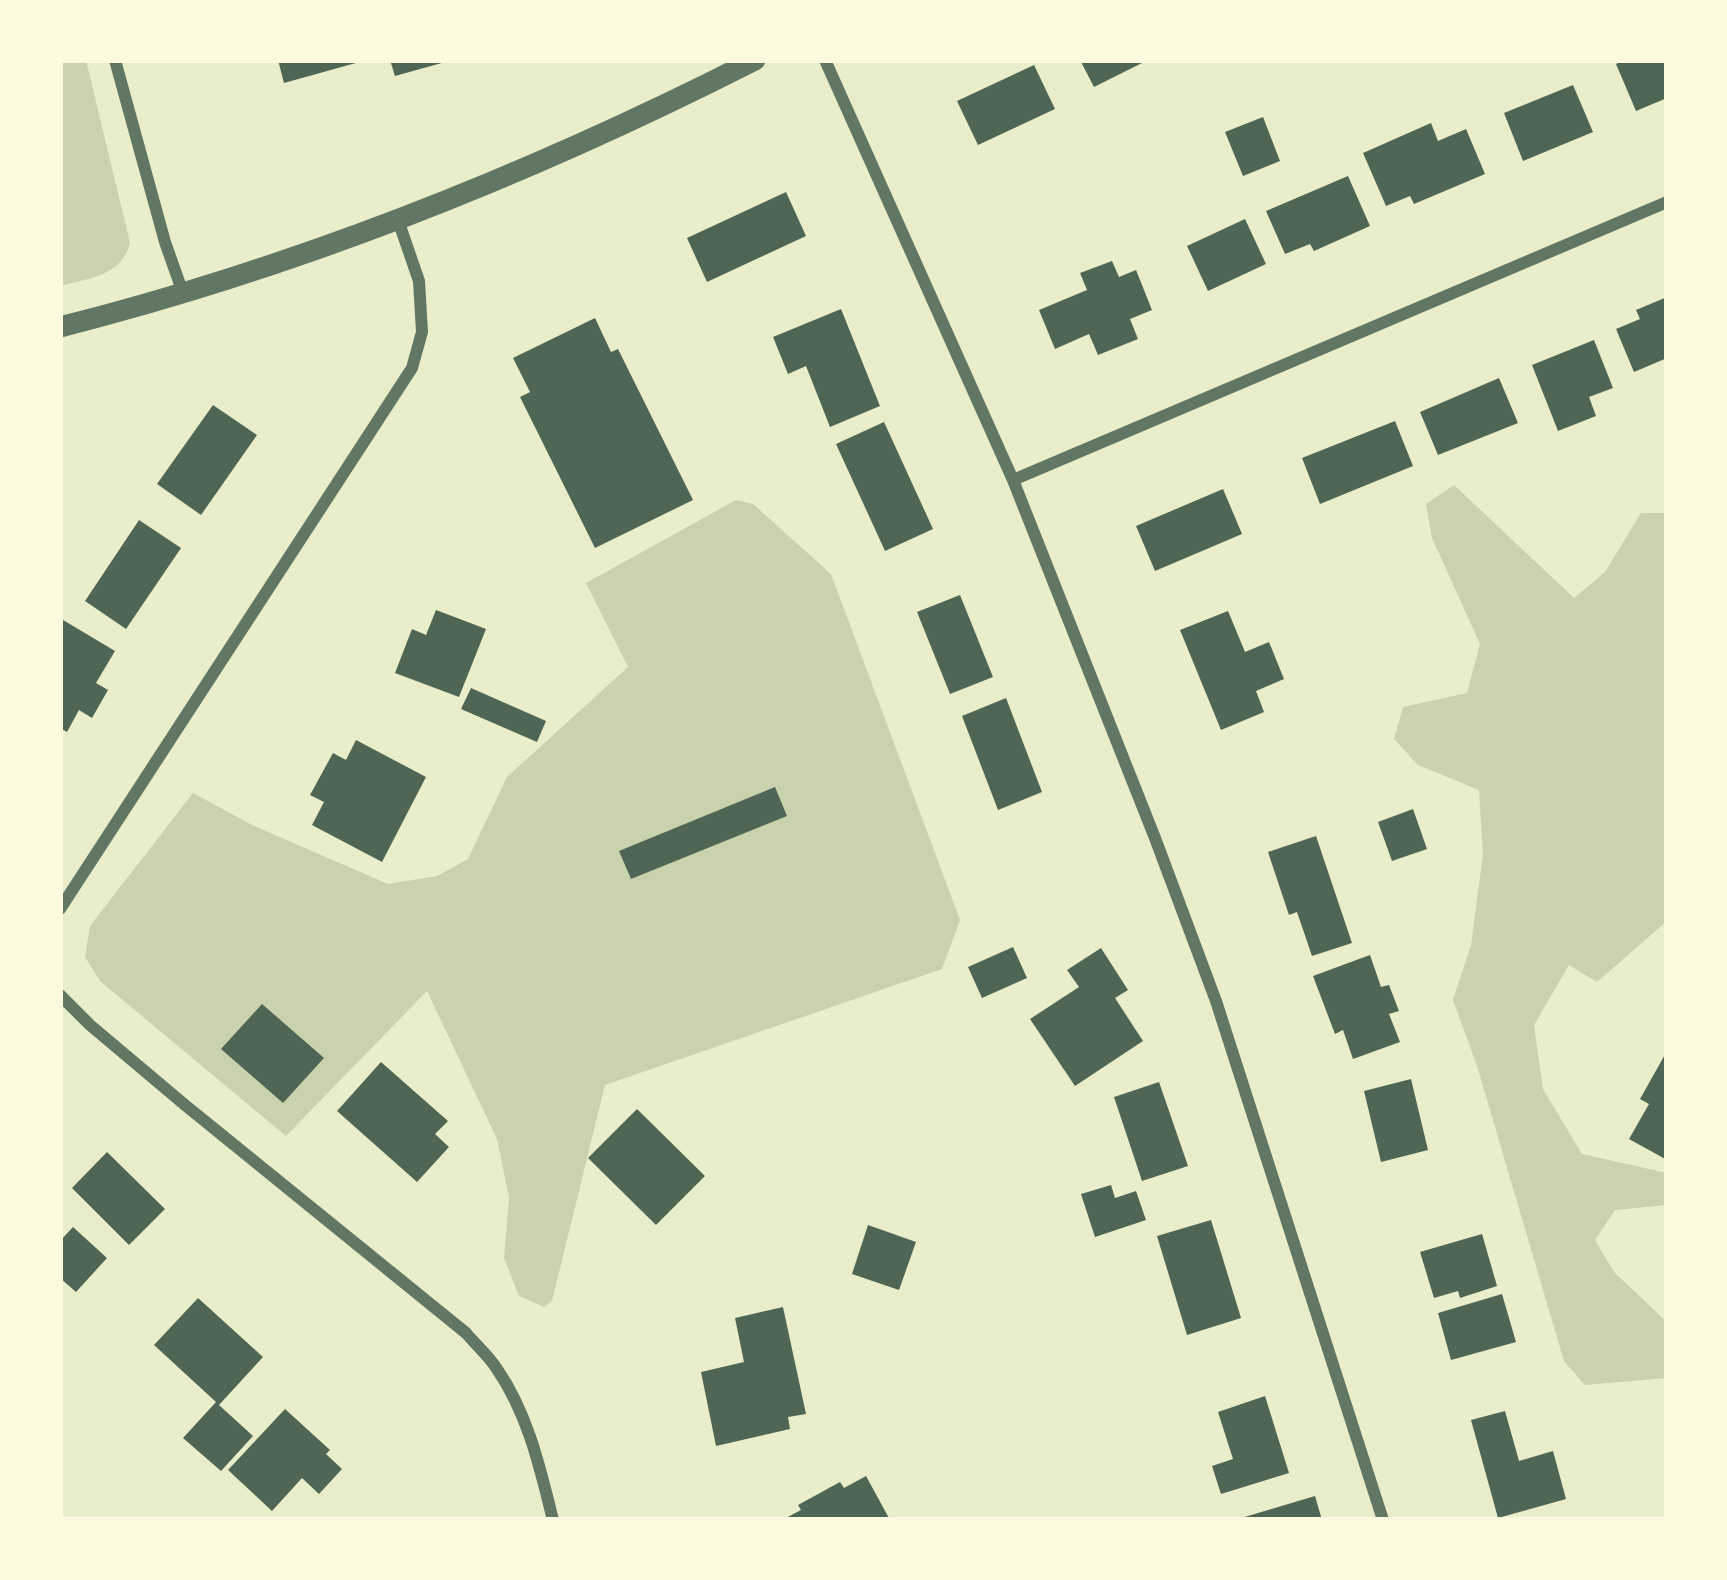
<!DOCTYPE html>
<html>
<head>
<meta charset="utf-8">
<style>
  body { margin:0 }
  #map { position:relative; width:1727px; height:1580px; overflow:hidden; background:#e9edc9; font-family:"Fira Sans Condensed",sans-serif }
  canvas { display:block }
  .frame { position:absolute; inset:0; border:63px solid #fefae0; pointer-events:none }
</style>
</head>
<body>
<div id="map">
<canvas width="1727" height="1580"></canvas>
<div class="frame"></div>
</div>
<script>
const context = document.querySelector('canvas').getContext('2d');
context.lineJoin = 'round';
function fillPath(path, color) {
  context.fillStyle = color;
  context.fill(path, 'evenodd');
}
function stroke(path, color, width, dash) {
  context.strokeStyle = color;
  context.lineWidth = width;
  context.lineCap = dash ? 'butt' : 'round';
  context.setLineDash(dash || []);
  context.stroke(path);
}
fillPath(new Path2D(`
  M 60,60 L 86,60 L 130,243 C 122,276 89,278 60,286 Z
  M 1454,485 L 1574,598 L 1605,572 L 1641,513 L 1667,513 L 1667,921 L 1597,982 L 1569,965 L 1534,1025 L 1543,1089 L 1582,1154 L 1667,1173 L 1667,1205 L 1615,1210 L 1595,1240 L 1614,1272 L 1667,1322 L 1667,1378 L 1585,1385 L 1564,1361 L 1477,1066 L 1453,1000 L 1471,945 L 1483,854 L 1479,790 L 1418,765 L 1394,739 L 1403,707 L 1467,693 L 1480,644 L 1432,538 L 1426,504 Z
  M 736,500 L 753,504 L 831,574 L 960,920 L 942,969 L 605,1085 L 552,1301 L 544,1307 L 519,1296 L 504,1258 L 509,1197 L 497,1139 L 427,991 L 286,1136 L 100,981 L 85,957 L 90,926 L 193,793 L 252,825 L 388,884 L 437,876 L 468,859 L 507,777 L 628,667 L 586,583 Z`), '#cad2ad');
fillPath(new Path2D(`
  M 278,60 L 363,60 L 363,61 L 284,83 Z
  M 390,60 L 449,60 L 449,61 L 395,76 Z
  M 1080,60 L 1148,60 L 1094,87 Z
  M 1624,60 L 1667,60 L 1667,98 L 1636,111 L 1616,64 Z
  M 1034,65 L 1055,109 L 978,145 L 957,101 Z
  M 1573,85 L 1593,132 L 1523,161 L 1504,113 Z
  M 1263,117 L 1280,161 L 1243,176 L 1225,132 Z
  M 1431,123 L 1438,141 L 1466,129 L 1485,174 L 1414,204 L 1410,196 L 1386,206 L 1363,153 Z
  M 1348,176 L 1370,226 L 1314,251 L 1310,244 L 1285,254 L 1266,211 Z
  M 786,192 L 806,236 L 707,282 L 687,238 Z
  M 1245,219 L 1266,264 L 1208,291 L 1187,246 Z
  M 1112,261 L 1119,277 L 1136,270 L 1152,310 L 1130,319 L 1138,339 L 1098,355 L 1089,334 L 1055,349 L 1039,310 L 1087,290 L 1080,273 Z
  M 1667,297 L 1667,358 L 1634,372 L 1616,329 L 1640,319 L 1636,310 Z
  M 841,309 L 880,406 L 830,427 L 806,366 L 788,374 L 773,337 Z
  M 595,318 L 611,352 L 618,349 L 693,500 L 595,548 L 520,397 L 530,392 L 513,358 Z
  M 1594,340 L 1613,388 L 1589,397 L 1596,416 L 1558,431 L 1532,365 Z
  M 1499,378 L 1518,423 L 1438,455 L 1420,412 Z
  M 213,405 L 257,435 L 201,515 L 157,484 Z
  M 1395,421 L 1413,466 L 1320,504 L 1302,458 Z
  M 884,422 L 933,529 L 885,551 L 836,444 Z
  M 1223,489 L 1242,534 L 1155,571 L 1136,526 Z
  M 139,520 L 181,548 L 126,629 L 85,601 Z
  M 960,595 L 993,677 L 950,694 L 917,612 Z
  M 436,610 L 486,629 L 459,697 L 395,673 L 412,629 L 426,635 Z
  M 1228,611 L 1245,652 L 1269,642 L 1284,679 L 1256,691 L 1264,712 L 1221,730 L 1180,630 Z
  M 63,620 L 115,651 L 96,683 L 108,690 L 92,718 L 79,710 L 67,732 L 60,728 L 60,626 Z
  M 471,688 L 546,721 L 537,742 L 461,709 Z
  M 1006,698 L 1042,792 L 998,810 L 962,716 Z
  M 356,740 L 426,777 L 382,862 L 312,825 L 324,802 L 310,795 L 333,753 L 346,760 Z
  M 775,787 L 787,816 L 631,879 L 619,851 Z
  M 1413,809 L 1427,849 L 1392,861 L 1378,822 Z
  M 1316,836 L 1352,943 L 1312,956 L 1297,912 L 1289,915 L 1268,852 Z
  M 1013,947 L 1027,978 L 982,998 L 968,967 Z
  M 1101,948 L 1128,990 L 1115,998 L 1143,1041 L 1075,1086 L 1030,1019 L 1079,987 L 1067,970 Z
  M 1370,955 L 1381,987 L 1389,985 L 1399,1011 L 1389,1014 L 1400,1042 L 1353,1059 L 1343,1030 L 1335,1034 L 1313,976 Z
  M 262,1004 L 324,1058 L 283,1103 L 221,1049 Z
  M 1667,1051 L 1667,1160 L 1629,1139 L 1649,1104 L 1640,1099 Z
  M 381,1062 L 448,1121 L 435,1134 L 449,1147 L 417,1182 L 337,1111 Z
  M 1411,1079 L 1428,1150 L 1381,1162 L 1364,1091 Z
  M 1159,1082 L 1188,1166 L 1142,1181 L 1114,1097 Z
  M 637,1109 L 705,1176 L 656,1225 L 588,1158 Z
  M 107,1152 L 165,1209 L 129,1245 L 72,1188 Z
  M 1111,1185 L 1115,1198 L 1136,1191 L 1146,1220 L 1095,1237 L 1081,1194 Z
  M 1211,1220 L 1241,1318 L 1187,1335 L 1157,1236 Z
  M 868,1225 L 916,1242 L 899,1290 L 852,1274 Z
  M 73,1227 L 107,1258 L 76,1292 L 60,1278 L 60,1241 Z
  M 1482,1234 L 1497,1286 L 1460,1298 L 1458,1291 L 1434,1298 L 1420,1252 Z
  M 1502,1294 L 1516,1342 L 1451,1360 L 1438,1313 Z
  M 198,1298 L 263,1357 L 219,1405 L 253,1436 L 221,1471 L 183,1438 L 216,1402 L 154,1345 Z
  M 783,1307 L 806,1414 L 788,1417 L 790,1429 L 716,1446 L 701,1372 L 744,1362 L 735,1318 Z
  M 1265,1396 L 1289,1473 L 1221,1494 L 1212,1466 L 1233,1459 L 1218,1412 Z
  M 285,1409 L 330,1450 L 326,1454 L 342,1469 L 319,1494 L 302,1478 L 272,1511 L 228,1470 Z
  M 1505,1411 L 1519,1461 L 1553,1451 L 1566,1499 L 1498,1518 L 1471,1420 Z
  M 866,1476 L 890,1520 L 782,1520 L 801,1510 L 798,1505 L 840,1482 L 844,1488 Z
  M 1315,1496 L 1322,1520 L 1238,1520 L 1238,1519 Z`), '#4f6655');
stroke(new Path2D(`
  M 115,60 L 165,242 L 183,293
  M 825,60 L 1013,480 L 1155,838 L 1216,1001 L 1383,1520
  M 1013,480 L 1667,202
  M 60,909 L 412,368 L 422,332 L 419,281 L 398,220
  M 60,995 L 90,1025 L 185,1105 L 466,1333 C 476,1345 489,1356 497,1369 C 528,1414 540,1468 553,1520`), '#617663', 12);
stroke(new Path2D(`
  M 60,327 C 301,266 533,173 755,60`), '#617663', 21);
</script>
</body>
</html>
